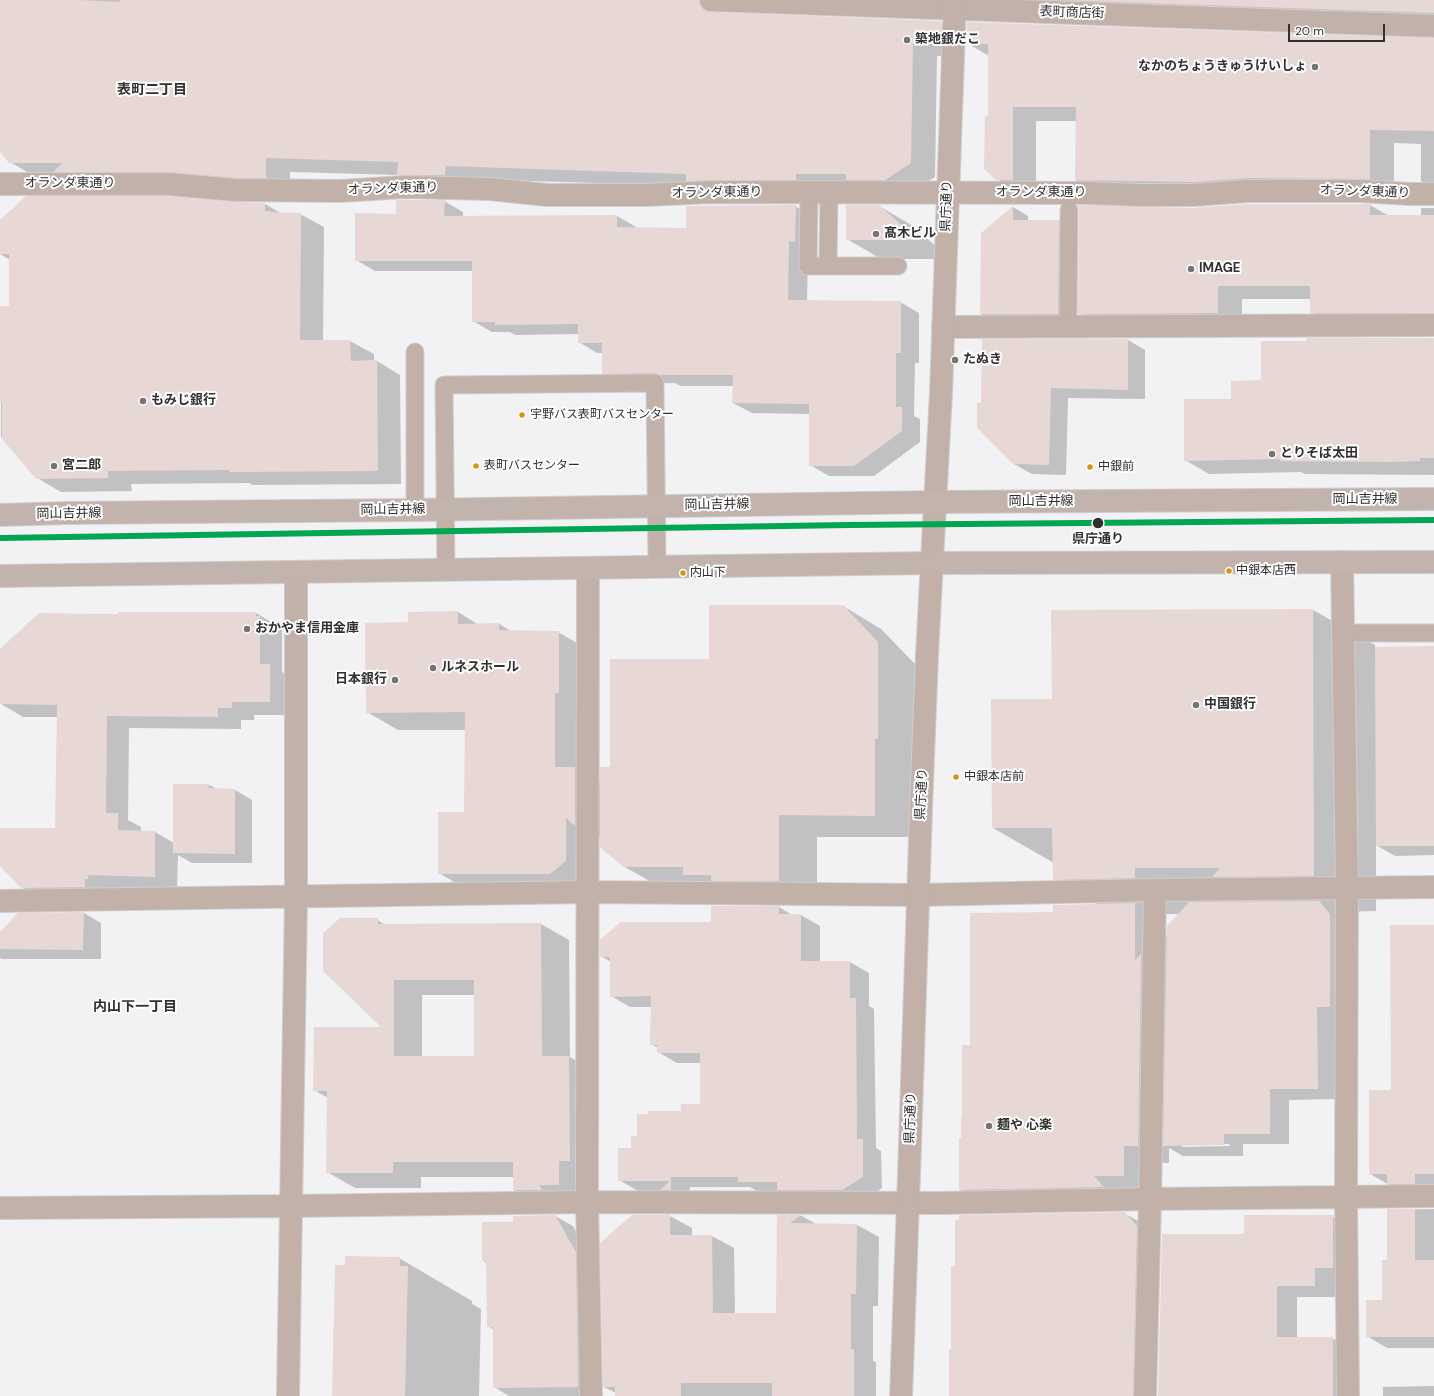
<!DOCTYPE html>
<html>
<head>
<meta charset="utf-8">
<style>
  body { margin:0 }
  #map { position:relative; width:1434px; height:1396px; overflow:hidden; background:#f2f1f3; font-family:"DM Sans",sans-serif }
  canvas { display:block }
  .scale { position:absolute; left:1288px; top:24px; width:97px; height:18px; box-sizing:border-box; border:2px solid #313031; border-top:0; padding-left:5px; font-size:12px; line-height:14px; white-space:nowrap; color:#313031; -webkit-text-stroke:3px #fefeff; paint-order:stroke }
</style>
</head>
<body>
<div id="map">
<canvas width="1434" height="1396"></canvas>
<div class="scale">20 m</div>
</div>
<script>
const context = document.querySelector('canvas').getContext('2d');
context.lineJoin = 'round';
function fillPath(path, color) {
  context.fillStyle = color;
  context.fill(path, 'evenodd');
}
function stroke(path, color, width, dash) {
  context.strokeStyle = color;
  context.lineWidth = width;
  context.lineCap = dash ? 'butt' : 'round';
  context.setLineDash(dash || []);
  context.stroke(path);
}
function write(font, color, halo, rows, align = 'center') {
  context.font = font + ' "DM Sans","Noto Sans JP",sans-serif';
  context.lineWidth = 4;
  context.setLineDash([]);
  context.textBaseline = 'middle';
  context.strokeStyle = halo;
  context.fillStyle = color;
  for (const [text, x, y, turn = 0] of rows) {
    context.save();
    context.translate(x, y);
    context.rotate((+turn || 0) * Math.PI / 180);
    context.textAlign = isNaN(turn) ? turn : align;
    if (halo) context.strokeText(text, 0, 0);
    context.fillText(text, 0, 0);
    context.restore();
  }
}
fillPath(new Path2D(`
  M 0,0 L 1434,0 L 1434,26 L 724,7 L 722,14 L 941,22 L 967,37 L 1434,39 L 1434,188 L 1421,181 L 1421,144 L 1394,143 L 1394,192 L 1100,194 L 1076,180 L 1077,121 L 1036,121 L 1036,194 L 1021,194 L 997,179 L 989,117 L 989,56 L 965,42 L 965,56 L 937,56 L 935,177 L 909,193 L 469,179 L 422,188 L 399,175 L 290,172 L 290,191 L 34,176 L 10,162 L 0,151 Z
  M 444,201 L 463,212 L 463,217 L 617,216 L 636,227 L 636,228 L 687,229 L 795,206 L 814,217 L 808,252 L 807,301 L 900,302 L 919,313 L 919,363 L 915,363 L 914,416 L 920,419 L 920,442 L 874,476 L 829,476 L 810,465 L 810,414 L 752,413 L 733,403 L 733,386 L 681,386 L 675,383 L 622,384 L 603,373 L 603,353 L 597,353 L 579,342 L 579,334 L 515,335 L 510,332 L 492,332 L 473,321 L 473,271 L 375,271 L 356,260 L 397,215 Z
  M 234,203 L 265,204 L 282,214 L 300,214 L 324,227 L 323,341 L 350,341 L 374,354 L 374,361 L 377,361 L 400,375 L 401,484 L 253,485 L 249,483 L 131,484 L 132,491 L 61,492 L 37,478 L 1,437 L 1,307 L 10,307 L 10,260 L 0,254 L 0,222 Z
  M 1370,205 L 1389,216 L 1421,216 L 1421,208 L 1434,208 L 1434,326 L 1335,326 L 1311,312 L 1311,299 L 1242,299 L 1242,327 L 1103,327 L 1079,313 L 1194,208 Z
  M 879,206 L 913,226 L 950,259 L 881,259 L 847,239 Z
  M 1013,207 L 1028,216 L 1028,221 L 1059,221 L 1074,230 L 1074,322 L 996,323 L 981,314 Z
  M 1434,339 L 1434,475 L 1305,474 L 1301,472 L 1209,474 L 1185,460 L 1232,400 L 1262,381 Z
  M 983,340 L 1128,340 L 1145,350 L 1145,399 L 1068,398 L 1066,475 L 1032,474 L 1014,464 L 982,404 Z
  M 843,606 L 881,629 L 916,665 L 913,837 L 817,837 L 817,903 L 662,888 L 623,866 L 601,839 L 597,837 L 581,891 L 469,891 L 439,873 L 465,813 L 466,730 L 398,730 L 367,712 L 409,623 L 458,612 L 479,625 L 499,624 L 511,631 L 558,632 L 589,650 L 586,774 L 601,783 L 611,768 L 710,660 Z
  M 1313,610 L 1375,645 L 1375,648 L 1434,647 L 1434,855 L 1395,856 L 1376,845 L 1376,911 L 1336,912 L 1336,1099 L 1289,1100 L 1289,1144 L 1243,1144 L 1243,1156 L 1183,1156 L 1169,1148 L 1169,1163 L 1155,1163 L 1133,1205 L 991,1207 L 960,1190 L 962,1139 L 971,1046 L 1054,913 L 1098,905 L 1054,879 L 1054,863 L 993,828 L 1053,700 ZM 1153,914 L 1180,914 L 1168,935 L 1166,935 L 1166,922 ZM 1229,1144 L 1230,1146 L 1182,1147 L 1182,1145 Z
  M 256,613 L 278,626 L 278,628 L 282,630 L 282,672 L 292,678 L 292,715 L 254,715 L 254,720 L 241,720 L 241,729 L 129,728 L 128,820 L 141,827 L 141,832 L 155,832 L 174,843 L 209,785 L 217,789 L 235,790 L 252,800 L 252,863 L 192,863 L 178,855 L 177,890 L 111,888 L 111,892 L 45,901 L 21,887 L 0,865 L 0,829 L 56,829 L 58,717 L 23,717 L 1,704 L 96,615 Z
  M 779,907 L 792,915 L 801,915 L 820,926 L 820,962 L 850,962 L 869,973 L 869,1006 L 874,1009 L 876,1148 L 881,1151 L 882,1188 L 862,1201 L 758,1192 L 750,1187 L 690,1187 L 689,1200 L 680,1200 L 664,1191 L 638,1191 L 619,1180 L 632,1150 L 638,1137 L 682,1112 L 701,1105 L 701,1063 L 677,1063 L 658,1052 L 658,1048 L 651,1044 L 651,1007 L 630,1007 L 611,996 L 611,962 L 601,956 L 712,923 Z
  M 84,913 L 101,923 L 101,959 L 2,959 L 0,958 L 0,934 Z
  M 377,920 L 386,925 L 541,924 L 569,940 L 570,1057 L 597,1073 L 586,1201 L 541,1206 L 514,1190 L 514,1177 L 421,1177 L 421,1188 L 355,1188 L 327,1172 L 328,1098 L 314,1090 L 384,1028 ZM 422,995 L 475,995 L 475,1057 L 422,1057 Z
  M 1434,926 L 1434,1195 L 1391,1186 L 1370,1174 Z
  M 1434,1209 L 1434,1348 L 1387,1348 L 1367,1336 L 1383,1301 L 1388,1261 L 1388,1210 Z
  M 1124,1213 L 1145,1225 L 1153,1396 L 950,1396 Z
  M 555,1216 L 573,1226 L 593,1263 L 595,1396 L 509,1396 L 494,1387 L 494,1330 L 488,1326 L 487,1263 L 483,1261 L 514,1223 Z
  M 670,1216 L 692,1228 L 692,1236 L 712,1236 L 734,1248 L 735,1314 L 777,1314 L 778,1216 L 802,1216 L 816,1224 L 857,1225 L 879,1237 L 878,1306 L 873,1306 L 873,1361 L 876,1362 L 876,1396 L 616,1396 L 616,1393 L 604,1387 Z
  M 1332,1216 L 1353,1228 L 1353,1279 L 1336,1279 L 1336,1297 L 1297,1297 L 1297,1338 L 1332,1338 L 1353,1350 L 1353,1396 L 1159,1396 L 1245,1235 Z
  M 399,1258 L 472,1301 L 472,1304 L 481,1309 L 479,1396 L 333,1396 L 346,1266 Z
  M 1434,1386 L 1434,1396 L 1383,1396 L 1383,1387 Z`), '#0003');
fillPath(new Path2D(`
  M 0,0 L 79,0 L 120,2 L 120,0 L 699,0 L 700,6 L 704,10 L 711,12 L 942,21 L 941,43 L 913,42 L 911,163 L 885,180 L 846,180 L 846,174 L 796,174 L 796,180 L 686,181 L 686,174 L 446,166 L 445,175 L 397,175 L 398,162 L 266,158 L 266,178 L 236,178 L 168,172 L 53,172 L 63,163 L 9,163 L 0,152 Z
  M 1059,0 L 1434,0 L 1434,13 Z
  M 967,22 L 1434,38 L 1434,131 L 1370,130 L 1370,179 L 1248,178 L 1194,182 L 1075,180 L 1076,107 L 1013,107 L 1013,180 L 996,180 L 984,169 L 985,116 L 988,116 L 988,44 L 966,44 Z
  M 26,196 L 167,196 L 234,202 L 265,203 L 265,211 L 271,211 L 271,212 L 301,213 L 300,340 L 350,340 L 351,361 L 377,360 L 378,471 L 229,472 L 229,470 L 108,471 L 108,478 L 36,479 L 2,439 L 2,402 L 0,402 L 0,306 L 9,306 L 9,254 L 0,254 L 0,220 Z
  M 396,200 L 445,200 L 444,216 L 617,215 L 617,227 L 686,228 L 686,206 L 796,205 L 795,242 L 789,241 L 788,300 L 901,301 L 901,353 L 896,353 L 896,407 L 902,407 L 902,431 L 854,466 L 809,466 L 809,404 L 732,403 L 733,375 L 661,375 L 655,373 L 602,374 L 602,343 L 578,343 L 578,324 L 495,325 L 495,322 L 472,322 L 472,261 L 355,261 L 355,213 L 396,214 Z
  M 1248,204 L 1370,204 L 1370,215 L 1434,215 L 1434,313 L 1310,313 L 1310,286 L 1218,286 L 1218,313 L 1078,314 L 1079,210 L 1078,205 L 1194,208 Z
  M 846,205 L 879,205 L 918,240 L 846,240 Z
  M 1013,206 L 1013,220 L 1059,220 L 1058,314 L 980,314 L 981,233 Z
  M 1306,338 L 1434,338 L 1434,458 L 1420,458 L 1420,461 L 1392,462 L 1280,461 L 1280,459 L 1184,461 L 1184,399 L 1231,399 L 1231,381 L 1261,380 L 1261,341 L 1306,341 Z
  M 982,339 L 1128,339 L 1128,390 L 1051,388 L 1049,465 L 1013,464 L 977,428 L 977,403 L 981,403 Z
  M 709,605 L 843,605 L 878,642 L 878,739 L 875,739 L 875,816 L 779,815 L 779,881 L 711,881 L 711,875 L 683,875 L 683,867 L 623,867 L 600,847 L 600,767 L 610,767 L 610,659 L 709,659 Z
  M 1313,609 L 1314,876 L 1212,877 L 1220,868 L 1135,868 L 1135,878 L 1053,880 L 1052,828 L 992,828 L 991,699 L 1052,699 L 1051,610 Z
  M 458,611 L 458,624 L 499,623 L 499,630 L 559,631 L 559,693 L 555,693 L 555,767 L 575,767 L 575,826 L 566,818 L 566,861 L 550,874 L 438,874 L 438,812 L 464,812 L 465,712 L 366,713 L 365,623 L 408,622 L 408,612 Z
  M 118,612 L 256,612 L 256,616 L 260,616 L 260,664 L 270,664 L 270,702 L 232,702 L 232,708 L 218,708 L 218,717 L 107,716 L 106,813 L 118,813 L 118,830 L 155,831 L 155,877 L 88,875 L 88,879 L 85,879 L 85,887 L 21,888 L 0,866 L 0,828 L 55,828 L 57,705 L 0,704 L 0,649 L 39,613 L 96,614 L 118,614 Z
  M 1434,646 L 1434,846 L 1376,846 L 1375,647 Z
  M 173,784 L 209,784 L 209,788 L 235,789 L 235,854 L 173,853 Z
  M 1319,901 L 1330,914 L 1330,1007 L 1317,1007 L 1318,1089 L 1270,1089 L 1270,1134 L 1224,1134 L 1224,1145 L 1163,1146 L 1167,926 L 1189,902 Z
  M 1135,903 L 1135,960 L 1141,954 L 1138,1146 L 1124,1146 L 1124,1176 L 1094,1176 L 1104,1187 L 959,1190 L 959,1138 L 961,1138 L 961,1117 L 962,1117 L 962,1045 L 970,1045 L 970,913 L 1053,912 L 1053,905 Z
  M 711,906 L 779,906 L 779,914 L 801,914 L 801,961 L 850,961 L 850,998 L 856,998 L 857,1139 L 863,1139 L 863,1177 L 842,1190 L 777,1190 L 777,1182 L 738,1182 L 738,1177 L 671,1177 L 671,1190 L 660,1190 L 670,1181 L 618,1181 L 618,1148 L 631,1148 L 631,1136 L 637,1136 L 637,1114 L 648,1114 L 648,1111 L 681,1111 L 681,1104 L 700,1104 L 700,1053 L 657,1053 L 657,1045 L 650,1045 L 651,996 L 610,997 L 610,957 L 600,957 L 600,940 L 621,922 L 711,922 Z
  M 84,912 L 83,950 L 0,949 L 0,932 L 18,913 Z
  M 340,918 L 378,918 L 378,924 L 541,923 L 542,1056 L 569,1056 L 570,1161 L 559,1161 L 559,1185 L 539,1185 L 542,1190 L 513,1190 L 513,1162 L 393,1162 L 393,1173 L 326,1173 L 327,1091 L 313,1091 L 314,1027 L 381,1027 L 323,971 L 323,933 ZM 394,980 L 474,980 L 474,1056 L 394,1056 Z
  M 1390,925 L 1434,925 L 1434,1174 L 1415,1174 L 1415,1184 L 1387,1184 L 1387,1174 L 1369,1174 L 1369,1090 L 1391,1090 Z
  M 1387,1209 L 1415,1209 L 1415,1260 L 1434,1260 L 1434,1337 L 1366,1337 L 1366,1300 L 1382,1300 L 1382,1260 L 1387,1260 Z
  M 1125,1212 L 1137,1226 L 1133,1396 L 949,1396 L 949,1349 L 951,1349 L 951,1266 L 955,1266 L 955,1220 L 959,1220 L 959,1215 Z
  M 555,1215 L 576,1252 L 578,1387 L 493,1388 L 493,1327 L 487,1327 L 486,1261 L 482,1261 L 482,1222 L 513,1222 L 513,1216 Z
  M 632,1215 L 670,1215 L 670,1235 L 712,1235 L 713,1313 L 776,1313 L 777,1215 L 802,1215 L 790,1223 L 857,1224 L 856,1294 L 851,1294 L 851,1349 L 854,1349 L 854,1396 L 772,1396 L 772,1383 L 681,1383 L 681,1396 L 615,1396 L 615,1387 L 603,1387 L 600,1243 Z
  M 1244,1215 L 1333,1215 L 1333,1268 L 1315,1268 L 1315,1286 L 1277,1286 L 1277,1337 L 1333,1337 L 1333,1396 L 1158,1396 L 1162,1234 L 1244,1234 Z
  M 345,1256 L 400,1257 L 400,1266 L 408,1266 L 405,1396 L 332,1396 L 335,1265 L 345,1265 Z`), '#e7d8d5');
const service = new Path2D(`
  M 809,192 L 808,266 L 898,266
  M 828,266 L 829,192
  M 1068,326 L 1069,210
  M 415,352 L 415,510
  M 446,571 L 444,385 L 655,383 L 657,567
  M 1342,633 L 1434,633`);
const pedestrian = new Path2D(`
  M 711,0 L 1434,26`);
const minor = new Path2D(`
  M 0,184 L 168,184 L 235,190 L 340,191 L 405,187 L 490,189 L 547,195 L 645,195 L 713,192 L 1086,193 L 1140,195 L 1194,195 L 1248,191 L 1360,191 L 1410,194 L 1434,194
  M 943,327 L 1434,325
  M 1342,562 L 1347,887 L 1346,1197 L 1348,1396
  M 588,568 L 587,1202 L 591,1396
  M 0,901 L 588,892 L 918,895 L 1155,890 L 1434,887
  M 0,1208 L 291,1206 L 587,1202 L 942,1203 L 1150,1199 L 1434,1196
  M 288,1396 L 296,897 L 296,572
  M 1145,1396 L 1150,1199 L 1155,890`);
const tertiary = new Path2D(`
  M 901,1396 L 909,1174 L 921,808 L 927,655 L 941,392 L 955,0`);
const primary = new Path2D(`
  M 0,515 L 66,513 L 415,510 L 935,502 L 1434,499
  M 0,576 L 932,563 L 1434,562`);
stroke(service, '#cfced0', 19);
stroke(pedestrian, '#cfced0', 24);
stroke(minor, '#cfced0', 24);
stroke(tertiary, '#cfced0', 24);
stroke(primary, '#cfced0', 24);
stroke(service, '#c2b1a8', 17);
stroke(pedestrian, '#c2b1a8', 22);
stroke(minor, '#c2b1a8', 22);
stroke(tertiary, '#c2b1a8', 22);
stroke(primary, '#c2b3ac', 22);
stroke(new Path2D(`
  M 0,538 L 849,525 L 1434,520`), '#00a651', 6);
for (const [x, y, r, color] of [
  [907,40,4,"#757475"],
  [1315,67,4,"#757475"],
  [876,234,4,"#757475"],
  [1191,269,4,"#757475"],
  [955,360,4,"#757475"],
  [143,401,4,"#757475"],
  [522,415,3.5,"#d99407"],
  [1272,454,4,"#757475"],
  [54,466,4,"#757475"],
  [476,466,3.5,"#d99407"],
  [1090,467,3.5,"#d99407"],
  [1098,523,6,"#313031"],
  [1229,571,3.5,"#d99407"],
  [683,573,3.5,"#d99407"],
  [247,629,4,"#757475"],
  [433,668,4,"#757475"],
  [395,680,4,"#757475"],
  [1196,705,4,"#757475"],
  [956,777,3.5,"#d99407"],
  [989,1126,4,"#757475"]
]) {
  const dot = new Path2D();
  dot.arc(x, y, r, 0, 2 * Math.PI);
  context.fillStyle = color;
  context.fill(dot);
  stroke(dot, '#fefeff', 1.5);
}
write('12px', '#313031', '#fefeff', [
  ["宇野バス表町バスセンター",530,415],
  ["表町バスセンター",484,466],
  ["中銀前",1098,467],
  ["中銀本店西",1236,571],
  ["内山下",690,573],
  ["中銀本店前",964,777]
], 'left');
write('13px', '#313031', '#fefeff', [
  ["表町商店街",1072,13,2],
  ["オランダ東通り",70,184],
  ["オランダ東通り",393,189,-2],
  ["オランダ東通り",1365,192,2],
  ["オランダ東通り",717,193,-1],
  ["オランダ東通り",1041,193],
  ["県庁通り",947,206,-88],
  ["岡山吉井線",1365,500],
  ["岡山吉井線",1041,502],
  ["岡山吉井線",717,505,-1],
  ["岡山吉井線",393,510,-1],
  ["岡山吉井線",69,514,-1],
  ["県庁通り",922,794,-87],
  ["県庁通り",911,1118,-88]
]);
write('bold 13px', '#313031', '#fefeff', [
  ["築地銀だこ",915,40],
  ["なかのちょうきゅうけいしょ",1307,67,"right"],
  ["髙木ビル",884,234],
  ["IMAGE",1199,269],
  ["たぬき",963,360],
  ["もみじ銀行",151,401],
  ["とりそば太田",1280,454],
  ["宮二郎",62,466],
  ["おかやま信用金庫",255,629],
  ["ルネスホール",441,668],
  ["日本銀行",387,680,"right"],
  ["中国銀行",1204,705],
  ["麺や 心楽",997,1126]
], 'left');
write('bold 13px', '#313031', '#fefeff', [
  ["県庁通り",1098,540]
]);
write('bold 14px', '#313031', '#fefeff', [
  ["表町二丁目",152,90],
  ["内山下一丁目",135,1007]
]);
</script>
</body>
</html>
